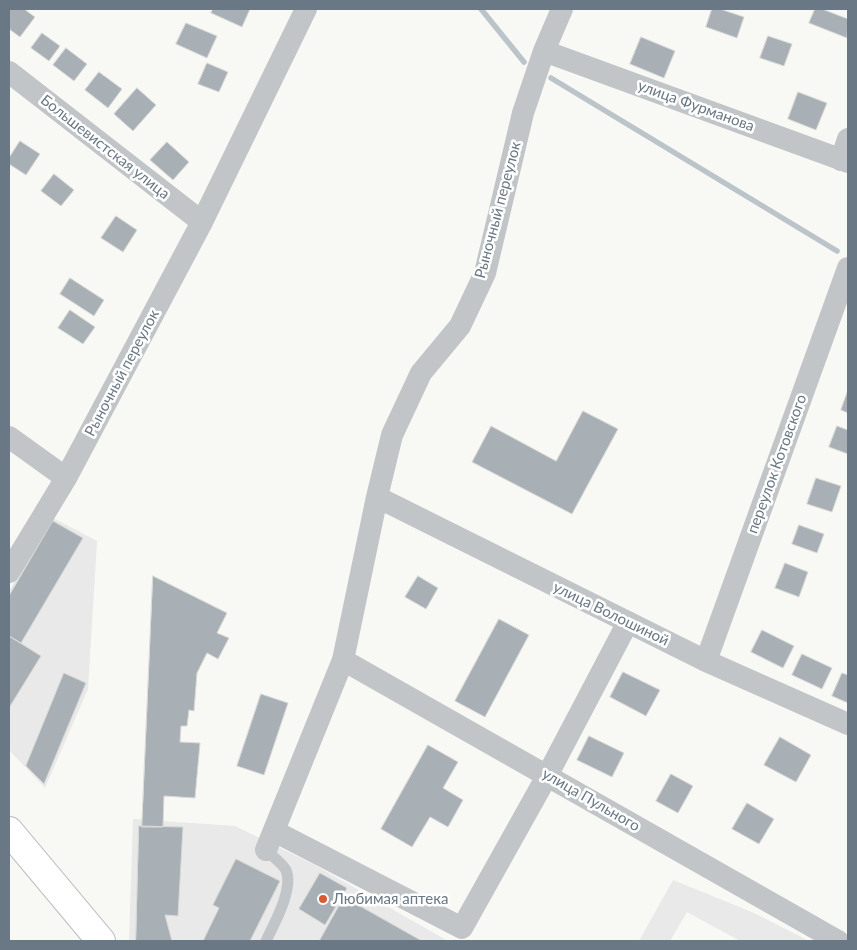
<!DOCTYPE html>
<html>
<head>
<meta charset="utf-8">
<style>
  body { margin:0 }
  #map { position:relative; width:857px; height:950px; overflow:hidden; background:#f8f8f5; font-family:Lato,sans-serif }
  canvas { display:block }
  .frame { position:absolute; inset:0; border:10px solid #697884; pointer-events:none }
</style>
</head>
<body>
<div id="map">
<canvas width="857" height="950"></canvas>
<div class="frame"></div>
</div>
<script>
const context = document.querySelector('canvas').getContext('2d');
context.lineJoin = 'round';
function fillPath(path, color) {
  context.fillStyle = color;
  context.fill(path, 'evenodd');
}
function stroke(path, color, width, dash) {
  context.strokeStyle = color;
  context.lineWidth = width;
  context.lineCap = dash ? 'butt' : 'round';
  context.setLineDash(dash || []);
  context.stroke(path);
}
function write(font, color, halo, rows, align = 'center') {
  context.font = font + ' Lato,sans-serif';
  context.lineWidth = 5;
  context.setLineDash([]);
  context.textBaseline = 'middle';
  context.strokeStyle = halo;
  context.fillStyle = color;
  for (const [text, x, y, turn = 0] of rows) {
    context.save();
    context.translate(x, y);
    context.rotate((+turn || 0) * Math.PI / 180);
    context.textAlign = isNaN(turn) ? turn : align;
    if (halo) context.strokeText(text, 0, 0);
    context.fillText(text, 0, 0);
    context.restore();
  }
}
fillPath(new Path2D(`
  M 53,518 L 97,541 L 88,689 L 45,788 L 9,750 L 9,591 Z
  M 133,819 L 235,826 L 313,864 L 448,941 L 129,941 Z
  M 673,880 L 754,913 L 809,941 L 740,941 L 687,912 L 670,941 L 639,941 Z`), '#e8e9e8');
stroke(new Path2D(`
  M 481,9 L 524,62
  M 551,78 L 837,251`), '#bbc4c9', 5.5);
const building = new Path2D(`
  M 9,9 L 24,9 L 35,17 L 20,37 L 9,29 Z
  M 213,9 L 250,9 L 242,27 L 211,13 Z
  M 712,9 L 720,9 L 744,17 L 737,38 L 706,27 Z
  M 815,9 L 822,9 L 848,19 L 847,38 L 809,23 Z
  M 186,23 L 217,36 L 207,58 L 176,44 Z
  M 42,33 L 60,46 L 49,61 L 31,48 Z
  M 768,36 L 792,44 L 784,66 L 760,58 Z
  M 641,37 L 675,51 L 664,78 L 630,64 Z
  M 66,48 L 87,64 L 74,81 L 53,65 Z
  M 207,63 L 228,72 L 219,92 L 198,84 Z
  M 99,72 L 122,89 L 108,108 L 85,90 Z
  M 137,88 L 156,105 L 133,131 L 114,114 Z
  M 798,92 L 827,103 L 816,130 L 788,119 Z
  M 20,141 L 40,154 L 26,175 L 9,164 L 9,158 Z
  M 167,142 L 189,162 L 173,180 L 150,160 Z
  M 54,174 L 74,190 L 61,206 L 41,191 Z
  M 116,216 L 137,230 L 123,252 L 101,238 Z
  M 70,278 L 104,300 L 94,316 L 60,294 Z
  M 70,310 L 95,327 L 83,344 L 58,328 Z
  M 848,390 L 848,413 L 841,410 Z
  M 583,411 L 618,429 L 572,514 L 472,462 L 491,426 L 556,461 Z
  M 837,426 L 848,430 L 848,454 L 829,447 Z
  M 816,478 L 841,486 L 832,512 L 807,504 Z
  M 53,521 L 83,538 L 21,643 L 9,636 L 9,596 Z
  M 799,525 L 824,534 L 817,553 L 792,544 Z
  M 785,563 L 808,572 L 799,597 L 775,588 Z
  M 153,576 L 227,613 L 217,633 L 229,638 L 218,659 L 207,653 L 197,673 L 194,711 L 189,710 L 187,726 L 181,726 L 180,742 L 200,743 L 195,798 L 164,796 L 163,827 L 142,827 Z
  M 418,576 L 438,588 L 426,609 L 405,597 Z
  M 499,619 L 529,635 L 485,717 L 455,701 Z
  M 762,630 L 794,646 L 783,668 L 751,652 Z
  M 9,636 L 41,656 L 9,708 Z
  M 802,654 L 832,668 L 822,689 L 792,675 Z
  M 623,672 L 660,690 L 646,716 L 610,697 Z
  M 64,673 L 86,683 L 44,784 L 26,766 Z
  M 842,673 L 848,675 L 848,703 L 832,696 Z
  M 261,694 L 288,703 L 264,775 L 237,766 Z
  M 589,736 L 624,753 L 612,777 L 577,760 Z
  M 780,737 L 811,755 L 796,782 L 764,765 Z
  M 428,745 L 458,762 L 443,788 L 463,800 L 448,827 L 430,817 L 412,847 L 381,829 Z
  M 671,774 L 693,786 L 678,813 L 656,801 Z
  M 747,803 L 774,819 L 759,844 L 732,829 Z
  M 139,826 L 183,827 L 178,916 L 165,915 L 172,941 L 136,941 Z
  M 236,859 L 280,881 L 250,941 L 203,941 L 219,908 L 213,905 Z
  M 320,873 L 347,888 L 325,925 L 299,909 Z
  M 344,897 L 422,941 L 323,941 L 320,940 Z`);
fillPath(building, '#a9b0b5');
stroke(building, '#d9d9d7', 1);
const primary = new Path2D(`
  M 9,831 L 101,941`);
stroke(primary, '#b5b9bc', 30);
stroke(new Path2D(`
  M 266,941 C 274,924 294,889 286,870 C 282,863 272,856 266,850`), '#c1c5c8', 11);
stroke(new Path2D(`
  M 544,51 L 848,162
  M 9,72 L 202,222
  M 841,160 L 848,139
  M 9,437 L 66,478
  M 377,497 L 706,661 L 848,724
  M 9,572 L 66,478 L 202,222 L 306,9
  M 343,660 L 838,941
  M 706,661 L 848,268
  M 274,831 L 462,928 L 547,776 L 628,622
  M 266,850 L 343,660 L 377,497 L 392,435 L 421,373 L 460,326 L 485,273 L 523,113 L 544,51 L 562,9`), '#c1c5c8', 22);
stroke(primary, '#fff', 28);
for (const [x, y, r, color] of [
  [323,899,5,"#d85b34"]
]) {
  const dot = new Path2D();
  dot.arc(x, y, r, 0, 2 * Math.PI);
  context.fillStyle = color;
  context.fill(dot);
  stroke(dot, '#fff', 2);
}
write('15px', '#697884', '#fff', [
  ["улица Фурманова",696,106,20],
  ["Большевистская улица",105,147,38],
  ["Рыночный переулок",498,210,-75],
  ["Рыночный переулок",122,373,-62],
  ["переулок Котовского",777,464,-70],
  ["улица Волошиной",611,614,26],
  ["улица Пульного",591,800,30]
]);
write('15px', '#697884', '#fff', [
  ["Любимая аптека",333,899]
], 'left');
</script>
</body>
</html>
